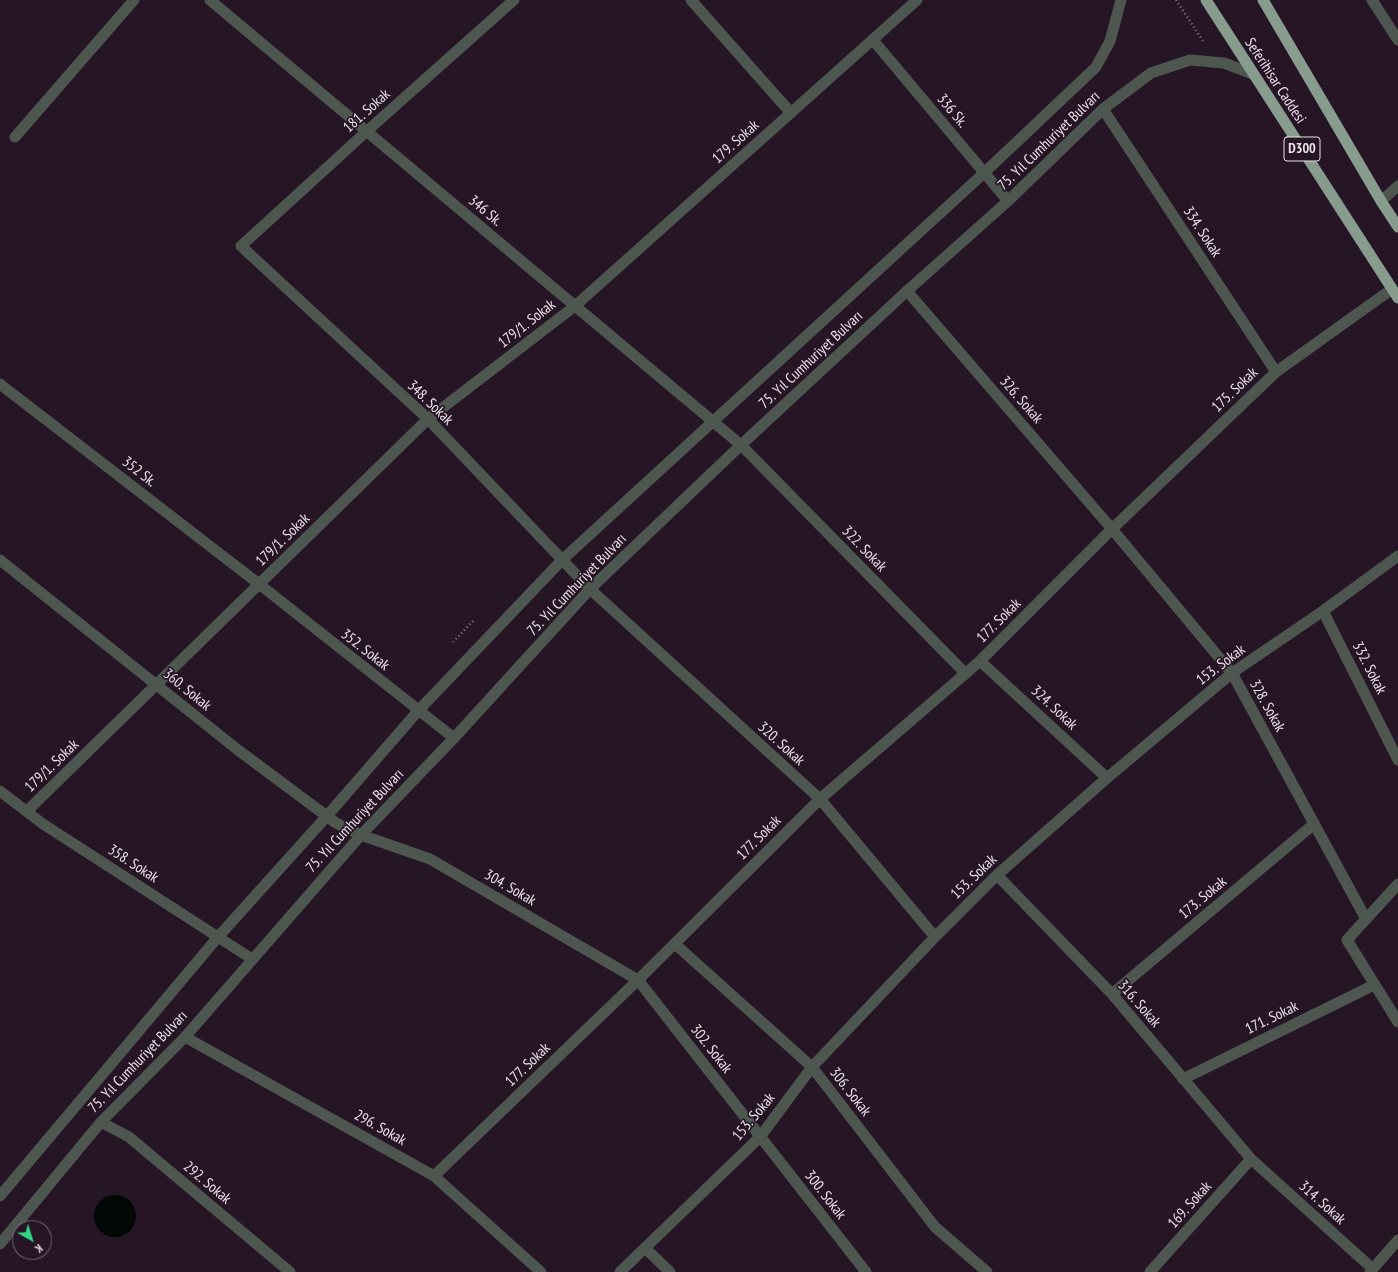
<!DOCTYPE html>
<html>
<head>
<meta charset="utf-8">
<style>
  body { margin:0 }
  #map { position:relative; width:1398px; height:1272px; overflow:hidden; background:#261625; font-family:"PT Sans Narrow",sans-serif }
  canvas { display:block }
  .north { position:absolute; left:12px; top:1220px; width:40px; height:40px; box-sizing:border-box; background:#261625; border:1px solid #766774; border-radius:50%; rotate:141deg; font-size:11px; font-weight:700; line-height:16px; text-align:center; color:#ede1eb }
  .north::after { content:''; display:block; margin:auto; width:14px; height:18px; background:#31d882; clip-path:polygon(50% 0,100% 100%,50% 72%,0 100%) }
</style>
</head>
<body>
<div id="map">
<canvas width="1398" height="1272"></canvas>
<div class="north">K</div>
</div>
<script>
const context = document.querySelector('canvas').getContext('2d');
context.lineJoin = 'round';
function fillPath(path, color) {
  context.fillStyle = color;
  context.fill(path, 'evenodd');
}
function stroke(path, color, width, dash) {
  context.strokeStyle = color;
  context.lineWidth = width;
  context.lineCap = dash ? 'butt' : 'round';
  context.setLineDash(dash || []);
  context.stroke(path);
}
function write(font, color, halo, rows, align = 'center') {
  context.font = font + ' "PT Sans Narrow",sans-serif';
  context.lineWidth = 3.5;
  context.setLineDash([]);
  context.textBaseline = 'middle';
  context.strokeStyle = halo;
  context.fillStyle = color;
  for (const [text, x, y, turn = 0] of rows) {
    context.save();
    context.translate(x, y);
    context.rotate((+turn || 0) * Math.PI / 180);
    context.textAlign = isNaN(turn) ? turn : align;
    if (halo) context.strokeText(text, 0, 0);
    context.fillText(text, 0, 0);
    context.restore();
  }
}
fillPath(new Path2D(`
  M94 1216a21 21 0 1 1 42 0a21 21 0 1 1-42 0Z`), '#010702');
stroke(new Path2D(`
  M 1176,0 L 1203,41
  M 453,642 L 475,619`), '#8a7c89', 2.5, [1, 3]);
stroke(new Path2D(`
  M 15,137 L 134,0`), '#4d5750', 11);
stroke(new Path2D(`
  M 210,0 L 741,445 L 965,673
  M 514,0 L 367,131 L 241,246 L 428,419 L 590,589 L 820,799 L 935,937
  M 691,0 L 791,113
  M 1372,0 L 1398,40
  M 873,40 L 1008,201
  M 1103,109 L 1276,372
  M 1381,201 L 1398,186
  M 907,291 L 1112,529 L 1232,673 L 1366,919
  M 0,384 L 259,584 L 454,738
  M 0,560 L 238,750 L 336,823 L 361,835 L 430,859 L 638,980 L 866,1272
  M 1323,611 L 1398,760
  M 980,661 L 1107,778
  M 0,791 L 43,824 L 252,959
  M 27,811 L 428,419 L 575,306 L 917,0
  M 997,875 L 1112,994 L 1251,1159 L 1373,1269
  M 1398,884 L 1347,940 L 1398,1022
  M 675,944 L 812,1067 L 935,1227 L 987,1272
  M 1112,994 L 1314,824
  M 185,1037 L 434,1176 L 541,1272
  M 1183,1079 L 1374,985
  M 101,1122 L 129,1137 L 290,1272
  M 434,1176 L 638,980 L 820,799 L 980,661 L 1112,529 L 1276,372 L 1392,289
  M 645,1248 L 670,1272
  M 620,1272 L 760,1137 L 812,1067 L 935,937 L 997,875 L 1107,778 L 1232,673 L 1323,611 L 1398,556
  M 1150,1272 L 1251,1159
  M 1370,1272 L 1398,1240`), '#4d5750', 11);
stroke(new Path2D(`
  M 0,1196 L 218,937 L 327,816 L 418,711 L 562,560 L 984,173 L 1096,67 L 1110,41 L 1121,0
  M 0,1244 L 101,1122 L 185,1037 L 361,835 L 454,738 L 590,589 L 741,445 L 907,291 L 1008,201 L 1103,109 L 1151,73 L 1190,60 L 1224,63 L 1253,74`), '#4d5750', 11);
stroke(new Path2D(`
  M 1206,0 L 1398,298
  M 1263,0 L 1381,201 L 1398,227`), '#889c8e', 11);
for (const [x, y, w] of [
  [1302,149,36]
]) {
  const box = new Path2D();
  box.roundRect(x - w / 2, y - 12, w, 24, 3);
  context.fillStyle = '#261625';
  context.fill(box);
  stroke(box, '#ede1eb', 1);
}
write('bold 14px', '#ede1eb', null, [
  ["D300",1302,149]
]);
write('15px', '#ede1eb', '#261625', [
  ["Seferihisar Caddesi",1275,81,57],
  ["181. Sokak",367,111,-42],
  ["336 Sk.",952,111,50],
  ["75. Yıl Cumhuriyet Bulvarı",1049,141,-44],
  ["179. Sokak",736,142,-42],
  ["346 Sk.",485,211,40],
  ["334. Sokak",1202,232,57],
  ["179/1. Sokak",527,324,-38],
  ["75. Yıl Cumhuriyet Bulvarı",811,360,-43],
  ["175. Sokak",1235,390,-44],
  ["326. Sokak",1021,400,49],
  ["348. Sokak",430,403,44],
  ["352 Sk.",139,472,38],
  ["179/1. Sokak",283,540,-44],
  ["322. Sokak",864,549,46],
  ["75. Yıl Cumhuriyet Bulvarı",577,585,-46],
  ["177. Sokak",999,621,-45],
  ["352. Sokak",365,650,38],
  ["153. Sokak",1221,665,-37],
  ["332. Sokak",1369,668,63],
  ["360. Sokak",187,690,39],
  ["328. Sokak",1267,706,61],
  ["324. Sokak",1054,708,43],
  ["320. Sokak",781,744,42],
  ["179/1. Sokak",52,766,-44],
  ["75. Yıl Cumhuriyet Bulvarı",355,821,-47],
  ["177. Sokak",759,838,-45],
  ["358. Sokak",133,864,33],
  ["153. Sokak",974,877,-44],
  ["304. Sokak",510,888,30],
  ["173. Sokak",1203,898,-40],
  ["316. Sokak",1139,1004,49],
  ["171. Sokak",1272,1018,-26],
  ["302. Sokak",711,1049,52],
  ["75. Yıl Cumhuriyet Bulvarı",138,1062,-46],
  ["177. Sokak",528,1065,-44],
  ["306. Sokak",850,1092,52],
  ["153. Sokak",754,1117,-50],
  ["296. Sokak",380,1128,29],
  ["292. Sokak",207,1183,40],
  ["300. Sokak",825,1195,52],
  ["314. Sokak",1322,1203,42],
  ["169. Sokak",1190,1205,-48]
]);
</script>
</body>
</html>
